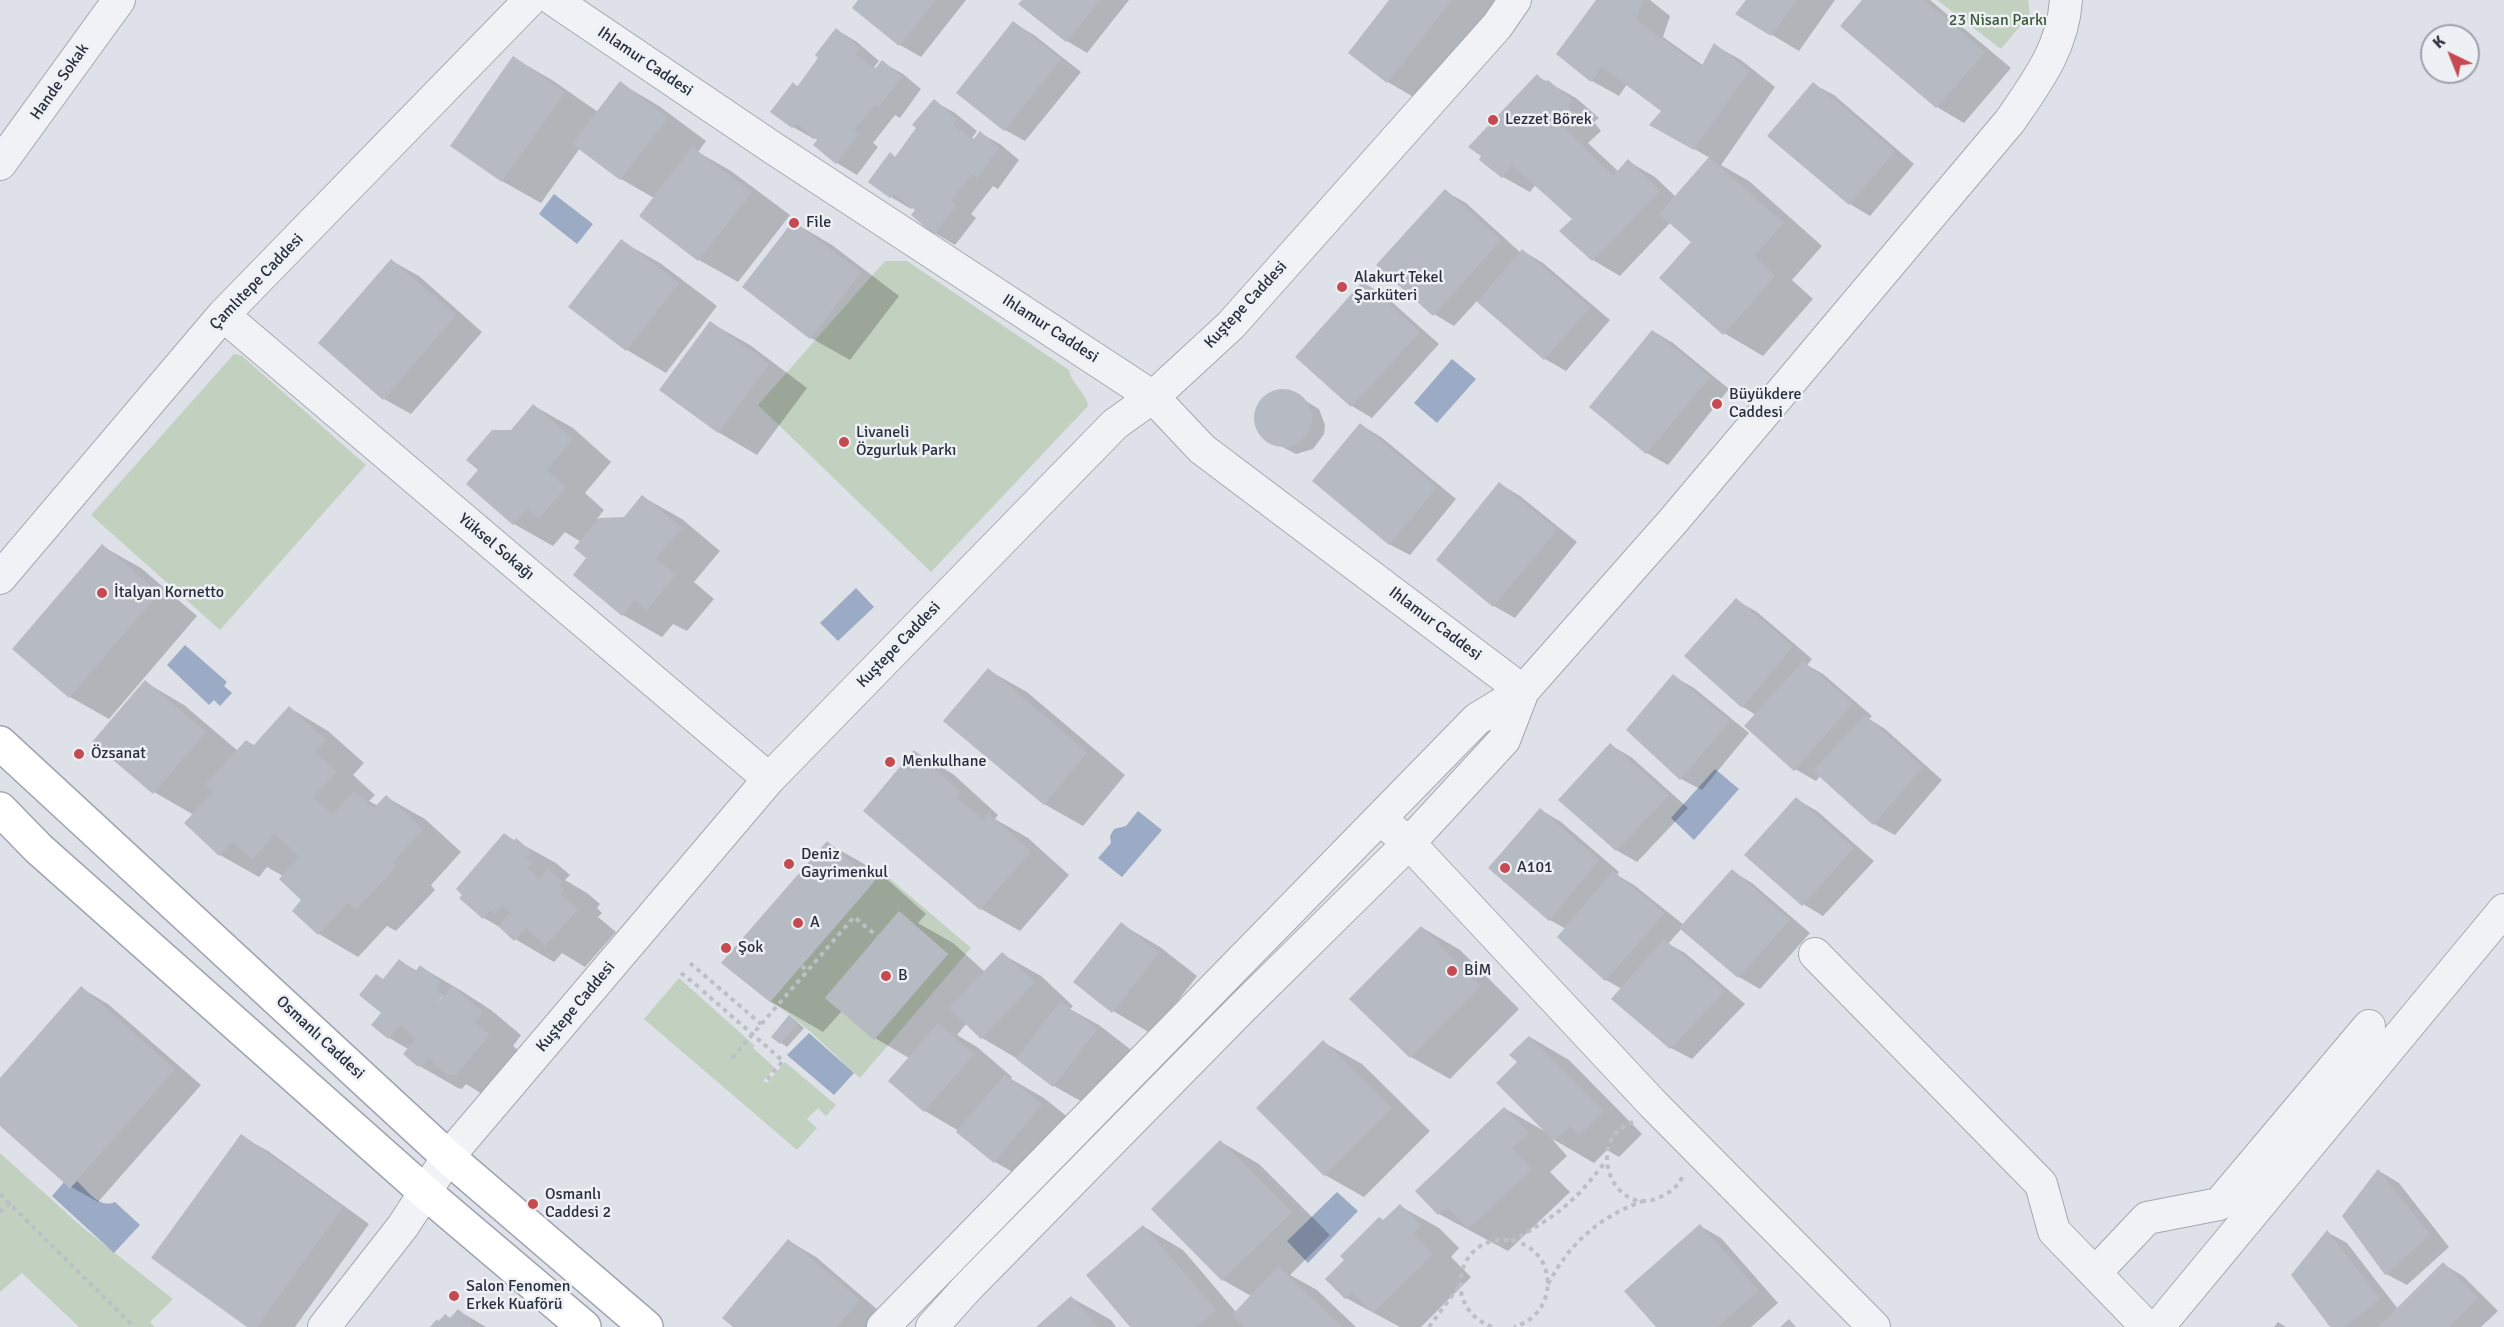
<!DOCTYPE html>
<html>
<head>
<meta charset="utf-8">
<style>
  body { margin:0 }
  #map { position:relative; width:2504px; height:1327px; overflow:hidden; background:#dee1e7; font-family:Signika,sans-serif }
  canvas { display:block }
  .north { position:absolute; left:2420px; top:24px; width:60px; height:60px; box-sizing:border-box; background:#edf0f4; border:2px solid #9ea2aa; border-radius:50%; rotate:317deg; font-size:16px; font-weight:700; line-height:24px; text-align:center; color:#282e3c }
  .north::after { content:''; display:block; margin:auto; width:21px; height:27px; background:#c54a51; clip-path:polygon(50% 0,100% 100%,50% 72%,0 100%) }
</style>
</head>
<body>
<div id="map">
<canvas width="2504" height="1327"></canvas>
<div class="north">K</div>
</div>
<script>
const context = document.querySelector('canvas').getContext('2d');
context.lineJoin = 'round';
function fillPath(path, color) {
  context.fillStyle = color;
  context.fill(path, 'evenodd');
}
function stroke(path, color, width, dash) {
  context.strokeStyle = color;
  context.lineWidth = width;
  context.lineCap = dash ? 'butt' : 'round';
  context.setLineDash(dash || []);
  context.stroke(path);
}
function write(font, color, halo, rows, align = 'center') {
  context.font = font + ' Signika,sans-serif';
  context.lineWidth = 5;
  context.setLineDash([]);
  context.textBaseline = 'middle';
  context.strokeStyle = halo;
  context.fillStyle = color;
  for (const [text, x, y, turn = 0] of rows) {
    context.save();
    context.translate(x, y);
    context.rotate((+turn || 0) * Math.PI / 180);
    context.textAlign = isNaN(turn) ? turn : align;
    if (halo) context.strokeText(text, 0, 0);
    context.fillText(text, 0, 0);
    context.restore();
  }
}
fillPath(new Path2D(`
  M 1937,0 L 2028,0 L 2030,14 L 2001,49 Z
  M 885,261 L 907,261 L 1069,370 C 1072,385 1086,392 1088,406 L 931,572 L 758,405 Z
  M 234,354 L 242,356 L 366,465 L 220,630 L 91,515 Z
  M 882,872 L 971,948 L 860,1078 C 835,1056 798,1016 770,1002 ZM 899,911 L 948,954 L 874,1039 L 825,998 Z
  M 679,978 L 755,1046 L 753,1048 L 775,1068 L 763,1081 L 767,1083 L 785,1062 L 836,1105 L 826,1116 L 818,1108 L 807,1119 L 817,1128 L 797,1150 L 644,1019 Z
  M 0,1153 L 82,1227 L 173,1299 L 150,1322 L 155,1327 L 79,1327 L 22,1273 L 0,1292 Z`), '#c2d0c0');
fillPath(new Path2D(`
  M 554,194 L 593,224 L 577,244 L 539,214 Z
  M 1452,359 L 1476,379 L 1437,423 L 1414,403 Z
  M 856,588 L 874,607 L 838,641 L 820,623 Z
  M 185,645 L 227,682 L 224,686 L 232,693 L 220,706 L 214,700 L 209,705 L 167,665 Z
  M 1715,769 L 1739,789 L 1694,840 L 1671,818 Z
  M 1138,811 L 1162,830 L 1122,877 L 1098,858 L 1111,843 L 1110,836 L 1114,829 L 1126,826 Z
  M 809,1033 L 854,1073 L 834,1095 L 787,1055 Z
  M 77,1181 C 88,1191 99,1209 115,1202 L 140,1225 L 114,1253 L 52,1196 L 64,1182 L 70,1188 Z
  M 1337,1192 L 1358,1211 L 1308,1263 L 1287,1241 Z`), '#9babc5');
fillPath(new Path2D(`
  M 860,0 L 966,0 L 921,57 L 900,45 L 854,8 Z
  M 1024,0 L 1129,0 L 1087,53 L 1067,41 Z
  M 1391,0 L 1495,0 L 1503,6 L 1427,105 L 1388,82 L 1350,53 Z
  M 1598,0 L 1650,0 L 1670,16 L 1663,37 L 1704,66 L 1714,45 L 1741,60 L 1775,87 L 1721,165 L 1749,181 L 1822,246 L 1792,280 L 1813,299 L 1763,356 L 1724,333 L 1693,241 L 1671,222 L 1620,276 L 1593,260 L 1574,219 L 1536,184 L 1530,192 L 1503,177 L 1537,76 L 1576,98 L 1599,118 L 1594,122 L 1601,131 L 1588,143 L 1619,172 L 1628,161 L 1655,177 L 1676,197 L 1710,158 L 1651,124 L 1663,111 L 1627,84 L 1619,96 L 1592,81 L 1558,54 Z
  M 1748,0 L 1835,0 L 1799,51 L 1737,14 Z
  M 1864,0 L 1930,0 L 2011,68 L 1964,123 L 1937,107 L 1842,26 Z
  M 1014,23 L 1034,35 L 1081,72 L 1025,141 L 1005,130 Z
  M 837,30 L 857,42 L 879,61 L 874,67 L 877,69 L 882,62 L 903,74 L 921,89 L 900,118 L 895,115 L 873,143 L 878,147 L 857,175 L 837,163 L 815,144 L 819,140 L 816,137 L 814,139 L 793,127 L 793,84 L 799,87 Z
  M 514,58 L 552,80 L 598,112 L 620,83 L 659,106 L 706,141 L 698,152 L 731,171 L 790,215 L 738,282 L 699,260 L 641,215 L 654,198 L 621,179 L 580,148 L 541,203 L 502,181 Z
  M 1813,84 L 1834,95 L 1914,164 L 1870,216 L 1850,204 Z
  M 934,101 L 955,113 L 977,131 L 972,138 L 975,139 L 980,133 L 1000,144 L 1019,160 L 998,189 L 993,186 L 971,214 L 976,218 L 955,245 L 935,233 L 913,207 L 911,209 L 891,197 L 891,154 L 897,158 Z
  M 1445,191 L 1466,203 L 1521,253 L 1523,251 L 1543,263 L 1610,320 L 1566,371 L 1545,359 L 1477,301 L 1454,326 L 1434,314 Z
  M 793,222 L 832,245 L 899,296 L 850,360 L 811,338 Z
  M 621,241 L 660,263 L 717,306 L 666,373 L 627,350 L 571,307 Z
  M 392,261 L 419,276 L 482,332 L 411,414 L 384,399 Z
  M 1364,283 L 1384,295 L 1439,344 L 1372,418 L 1352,406 Z
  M 711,323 L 750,345 L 807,388 L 757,455 L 718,432 Z
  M 1653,331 L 1673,343 L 1729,389 L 1668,465 L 1647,453 L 1591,407 Z
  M 1280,390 L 1289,391 L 1319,409 L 1325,425 L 1324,434 L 1313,449 L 1296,454 L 1265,438 L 1259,432 L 1256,414 L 1264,398 Z
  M 534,406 L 573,428 L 611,462 L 585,493 L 604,510 L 597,519 L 624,519 L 643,497 L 682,519 L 720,551 L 694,582 L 714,599 L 687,631 L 673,624 L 662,637 L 623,615 L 575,574 L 588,558 L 581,542 L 565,532 L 553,546 L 514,524 L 512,431 Z
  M 1361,425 L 1381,437 L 1456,499 L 1410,555 L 1389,544 Z
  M 1500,484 L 1520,496 L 1577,542 L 1515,618 L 1494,606 L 1438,559 Z
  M 102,546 L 141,568 L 197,616 L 109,719 L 70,697 Z
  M 1736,600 L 1757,612 L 1812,659 L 1807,665 L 1823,674 L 1872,716 L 1869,719 L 1885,729 L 1942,780 L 1895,835 L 1874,824 L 1820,776 L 1816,781 L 1795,769 L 1756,715 L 1743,707 L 1686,656 Z
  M 988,670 L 1027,692 L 1125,775 L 1083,826 L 1044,804 Z
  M 1673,676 L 1694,688 L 1749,733 L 1702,790 L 1681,779 L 1629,730 Z
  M 145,682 L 184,705 L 238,751 L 247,741 L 255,746 L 290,708 L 328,731 L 364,763 L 353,775 L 375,795 L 369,801 L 378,806 L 386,797 L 425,819 L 461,852 L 431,885 L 435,890 L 396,931 L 387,926 L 358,957 L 319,934 L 294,911 L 304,900 L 283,876 L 267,867 L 259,877 L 220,855 L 194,815 L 154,792 Z
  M 1610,745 L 1631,757 L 1688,808 L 1637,862 L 1616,850 Z
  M 914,751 L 953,774 L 998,815 L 995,819 L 1028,838 L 1069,875 L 1020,931 L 981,909 L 865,810 Z
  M 1796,799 L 1817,811 L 1874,861 L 1823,916 L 1803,904 Z
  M 1541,810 L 1561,822 L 1619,872 L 1617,875 L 1634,885 L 1684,925 L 1732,871 L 1752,883 L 1810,933 L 1760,989 L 1739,977 L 1682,928 L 1668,944 L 1685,953 L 1745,1004 L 1692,1059 L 1671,1048 L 1622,989 L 1606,980 L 1566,929 L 1550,920 Z
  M 505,835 L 556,863 L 570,875 L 565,880 L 587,893 L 600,904 L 597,908 L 602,913 L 598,917 L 616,932 L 585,967 L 562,953 L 554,962 L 515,939 L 503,929 L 484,918 L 461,898 Z
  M 827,843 L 880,873 L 926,914 L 918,923 L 953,943 L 985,972 L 1002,954 L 1041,976 L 1073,1006 L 1070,1009 L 1099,1025 L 1135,1053 L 1093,1108 L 1054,1086 L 1018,1059 L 982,1038 L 967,1023 L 957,1035 L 977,1047 L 1012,1077 L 1011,1079 L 1044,1098 L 1080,1127 L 1034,1184 L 995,1162 L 959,1131 L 925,1111 L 890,1081 L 909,1058 L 875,1038 L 842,1011 L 823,1032 L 770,1001 Z
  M 1121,924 L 1160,947 L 1197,976 L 1152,1034 L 1113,1011 Z
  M 1421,927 L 1460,950 L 1519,1009 L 1450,1079 L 1411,1057 L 1352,999 Z
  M 400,961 L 417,971 L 421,967 L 460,990 L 491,1010 L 521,1035 L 513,1046 L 528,1058 L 487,1097 L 466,1084 L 462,1089 L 458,1088 L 418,1065 L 408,1049 L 389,1038 L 373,1025 L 383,1013 L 384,980 ZM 441,995 L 444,998 L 434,1008 Z
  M 81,988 L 108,1004 L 201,1085 L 98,1202 L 71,1187 L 0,1124 L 0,1080 Z
  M 796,1021 L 804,1028 L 787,1047 L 773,1037 Z
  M 1530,1037 L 1569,1060 L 1642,1134 L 1619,1157 L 1607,1150 L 1594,1163 L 1551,1138 L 1567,1156 L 1550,1172 L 1570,1192 L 1508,1251 L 1439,1214 L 1504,1108 L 1546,1132 L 1519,1062 Z
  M 1323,1042 L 1362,1064 L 1430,1131 L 1364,1197 L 1325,1175 Z
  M 241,1136 L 268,1151 L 369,1224 L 295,1327 L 250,1327 Z
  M 1221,1142 L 1259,1164 L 1330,1235 L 1290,1275 L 1317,1290 L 1356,1327 L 1132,1327 L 1144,1227 L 1183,1250 L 1236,1312 L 1251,1296 L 1223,1280 L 1153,1209 Z
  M 2379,1171 L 2399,1183 L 2449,1247 L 2407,1285 L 2386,1274 Z
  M 1400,1206 L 1439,1228 L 1459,1248 L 1451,1257 L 1471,1277 L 1421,1327 L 1400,1327 L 1346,1298 L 1346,1260 Z
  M 1700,1226 L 1721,1238 L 1778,1303 L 1751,1327 L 1658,1327 Z
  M 2327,1232 L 2347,1243 L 2398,1309 L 2443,1264 L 2463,1276 L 2498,1311 L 2481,1327 L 2332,1327 Z
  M 789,1241 L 816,1257 L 886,1317 L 877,1327 L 735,1327 Z
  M 1072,1298 L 1111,1320 L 1116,1327 L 1038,1327 Z
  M 459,1311 L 486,1327 L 432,1327 L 451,1319 Z
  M 2278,1322 L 2286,1327 L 2274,1327 Z`), '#0003');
fillPath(new Path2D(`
  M 858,0 L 936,0 L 899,46 L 852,8 Z
  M 1022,0 L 1100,0 L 1066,42 L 1018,4 Z
  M 1389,0 L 1452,0 L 1387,83 L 1348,53 Z
  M 1596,0 L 1643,0 L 1636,20 L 1701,67 L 1714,43 L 1749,71 L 1694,150 L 1649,125 L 1661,111 L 1602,67 L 1591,82 L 1556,54 Z
  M 1746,0 L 1797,0 L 1771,36 L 1735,14 Z
  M 1862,0 L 1924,0 L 1985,52 L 1936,108 L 1840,26 Z
  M 1013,21 L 1061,59 L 1004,131 L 956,93 Z
  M 836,28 L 860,48 L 855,54 L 875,69 L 882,60 L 902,77 L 879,107 L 875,104 L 854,131 L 858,134 L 836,164 L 813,145 L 817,140 L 797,124 L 792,128 L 770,112 L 793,82 L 797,87 L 818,58 L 815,55 Z
  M 513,56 L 565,92 L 502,182 L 450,146 Z
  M 1537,74 L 1544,82 L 1548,80 L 1573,101 L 1568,106 L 1575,115 L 1562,126 L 1613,176 L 1628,159 L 1660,191 L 1592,261 L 1559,231 L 1572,219 L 1512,165 L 1502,178 L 1479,160 L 1481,156 L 1468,147 Z
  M 620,81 L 668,118 L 620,180 L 572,144 Z
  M 1813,82 L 1895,151 L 1849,205 L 1767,136 Z
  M 934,99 L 957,119 L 953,125 L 973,140 L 980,131 L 999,148 L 977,178 L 972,174 L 951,201 L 956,205 L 934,235 L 911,215 L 915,210 L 894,195 L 890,198 L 868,182 L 890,152 L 895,157 L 916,128 L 912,125 Z
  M 692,147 L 752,192 L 698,261 L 639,216 Z
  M 1709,157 L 1784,223 L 1754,256 L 1775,276 L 1723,335 L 1659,278 L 1691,242 L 1659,214 Z
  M 1445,189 L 1501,240 L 1433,316 L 1376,265 Z
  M 793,221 L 861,272 L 810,339 L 742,287 Z
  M 621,239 L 679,283 L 626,351 L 568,307 Z
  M 1522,249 L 1590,307 L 1544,360 L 1477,302 Z
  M 391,259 L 456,315 L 383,400 L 318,343 Z
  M 1363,281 L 1420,332 L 1351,407 L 1295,357 Z
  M 710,321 L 769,364 L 718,433 L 659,390 Z
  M 1652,330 L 1710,377 L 1646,454 L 1589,407 Z
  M1254 418a29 29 0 1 1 58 0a29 29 0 1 1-58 0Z
  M 533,404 L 573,439 L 547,470 L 566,487 L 539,519 L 527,509 L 513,525 L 466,484 L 478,470 L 466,460 L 492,430 L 511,430 Z
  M 1360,423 L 1437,487 L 1389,545 L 1312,481 Z
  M 1499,482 L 1557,530 L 1493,607 L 1436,560 Z
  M 642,495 L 682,528 L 656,558 L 676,575 L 647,610 L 635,600 L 622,616 L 573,575 L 586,558 L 574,548 L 599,518 L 624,517 Z
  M 102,544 L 159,593 L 69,698 L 12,649 Z
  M 1736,598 L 1793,646 L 1742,708 L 1684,656 Z
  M 1803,661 L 1853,703 L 1794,771 L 1744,726 Z
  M 988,668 L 1087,752 L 1044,805 L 943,721 Z
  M 1673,674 L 1730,721 L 1680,780 L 1626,730 Z
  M 145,680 L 206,732 L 153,794 L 92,742 Z
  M 289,706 L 326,740 L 315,752 L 337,772 L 313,797 L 332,815 L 354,791 L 374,808 L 386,795 L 423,829 L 393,862 L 396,867 L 356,910 L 348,903 L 318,935 L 292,911 L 301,900 L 279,879 L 299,857 L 275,834 L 252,860 L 232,841 L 219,856 L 184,823 L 213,792 L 205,785 L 246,740 L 253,746 Z
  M 1865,715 L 1923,767 L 1873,825 L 1813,771 Z
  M 1610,743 L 1669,795 L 1616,851 L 1558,800 Z
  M 914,750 L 960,792 L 956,797 L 983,820 L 989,814 L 1031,851 L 980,910 L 863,811 Z
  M 1796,797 L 1854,848 L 1802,906 L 1744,855 Z
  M 1540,808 L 1599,860 L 1549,921 L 1488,868 Z
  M 504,833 L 514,841 L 516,838 L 532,852 L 526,858 L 532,863 L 527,868 L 540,879 L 548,869 L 562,881 L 559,885 L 564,889 L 560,894 L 578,909 L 545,946 L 526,928 L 514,941 L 498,926 L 510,913 L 502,906 L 495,914 L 491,910 L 483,919 L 459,898 L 462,895 L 456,889 Z
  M 827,841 L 874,882 L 770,1002 L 721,963 Z
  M 1732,869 L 1790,920 L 1738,978 L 1679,928 Z
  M 1613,871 L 1665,913 L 1605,981 L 1557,937 Z
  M 899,911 L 948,954 L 874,1040 L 825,998 Z
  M 1121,922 L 1159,953 L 1112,1013 L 1073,982 Z
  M 1421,926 L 1481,986 L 1410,1058 L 1349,999 Z
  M 1664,939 L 1725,991 L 1670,1049 L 1611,999 Z
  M 1002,952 L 1035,982 L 981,1039 L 949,1008 Z
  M 399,959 L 415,972 L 420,965 L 441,982 L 436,989 L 443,995 L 438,1002 L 452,986 L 483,1012 L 475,1022 L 490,1035 L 456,1075 L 447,1075 L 429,1059 L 422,1067 L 417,1066 L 403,1054 L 416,1038 L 400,1025 L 388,1039 L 371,1025 L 381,1013 L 359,995 L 376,974 L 383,979 Z
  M 81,986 L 175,1069 L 70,1188 L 0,1126 L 0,1078 Z
  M 1060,1001 L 1097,1029 L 1053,1087 L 1016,1059 Z
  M 789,1015 L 799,1023 L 780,1044 L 771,1037 Z
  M 938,1023 L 974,1054 L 924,1112 L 888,1081 Z
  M 1529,1036 L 1604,1111 L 1579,1135 L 1570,1126 L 1554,1141 L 1496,1083 L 1517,1062 L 1509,1055 Z
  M 1323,1040 L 1392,1108 L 1324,1176 L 1256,1108 Z
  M 1005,1074 L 1042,1104 L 994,1163 L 956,1132 Z
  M 1504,1107 L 1529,1133 L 1512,1148 L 1532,1169 L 1468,1229 L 1447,1207 L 1438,1215 L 1415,1191 Z
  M 241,1134 L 343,1207 L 257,1327 L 247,1327 L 151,1258 Z
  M 1220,1140 L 1292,1212 L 1222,1281 L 1151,1209 Z
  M 2378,1169 L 2430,1235 L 2385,1275 L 2342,1216 Z
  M 1400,1204 L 1421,1225 L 1413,1234 L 1433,1254 L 1373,1313 L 1352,1292 L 1345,1299 L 1325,1279 L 1344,1260 L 1340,1256 L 1379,1217 L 1383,1220 Z
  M 1700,1224 L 1759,1291 L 1717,1327 L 1656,1327 L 1624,1291 Z
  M 1143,1225 L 1216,1310 L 1196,1327 L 1130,1327 L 1086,1275 Z
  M 2327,1230 L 2380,1299 L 2345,1327 L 2330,1327 L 2291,1275 Z
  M 788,1239 L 860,1300 L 837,1327 L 733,1327 L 722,1318 Z
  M 2443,1262 L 2478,1298 L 2449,1327 L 2378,1327 Z
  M 1278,1266 L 1343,1327 L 1245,1327 L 1232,1315 Z
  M 1071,1296 L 1098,1327 L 1036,1327 Z
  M 458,1309 L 471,1320 L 469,1323 L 473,1327 L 430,1327 L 437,1319 L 439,1321 L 445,1314 L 450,1318 Z
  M 1789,1319 L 1796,1327 L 1780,1327 Z`), '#b6bac3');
const minor = new Path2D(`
  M 554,0 L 773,148 L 1153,397 L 1202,449 L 1523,691
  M 0,164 L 119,0
  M 223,315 L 769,779
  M 0,578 L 223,315 L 530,0
  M 1392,829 L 1409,843 L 1653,1104 L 1874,1327
  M 1815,954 L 2041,1184 L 2054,1231 L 2147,1327
  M 2095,1273 L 2147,1218 L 2219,1204 L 2369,1026
  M 324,1327 L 403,1226 L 448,1157 L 769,779 L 1115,424 L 1153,397 L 1231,325 L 1497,26 L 1515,0
  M 883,1327 L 1477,719 L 1523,691 L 1674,520 L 2010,121 C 2036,83 2063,48 2066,0
  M 932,1327 L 968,1287 L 1242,1008 L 1409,843 L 1504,740 L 1523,691
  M 2158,1327 L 2504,910`);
const major = new Path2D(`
  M 0,743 L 448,1157 L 646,1327
  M 0,809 L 39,849 L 426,1193 L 584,1327`);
stroke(minor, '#a4a8b0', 34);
stroke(major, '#9ea4b2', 36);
stroke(new Path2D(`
  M 690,963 L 761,1024
  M 802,966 L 807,971
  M 681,973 L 701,989
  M 703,991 L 783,1061 L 765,1082
  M 732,1058 L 854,917 L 877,936
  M 1633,1122 C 1582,1140 1614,1220 1660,1197 C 1671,1192 1679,1186 1683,1175
  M 0,1194 L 134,1327
  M 0,1212 L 10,1203
  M 1511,1241 C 1557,1216 1574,1203 1605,1162
  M 1548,1284 C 1570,1243 1599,1217 1643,1201
  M 1429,1327 L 1459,1286
  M 1492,1327 C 1440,1307 1457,1236 1507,1240 C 1558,1245 1562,1313 1514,1327`), '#bcbfc5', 4, [4.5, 4.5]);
stroke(minor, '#f0f2f5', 32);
stroke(major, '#fff', 33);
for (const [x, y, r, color] of [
  [1493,120,6,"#c54a51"],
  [794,223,6,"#c54a51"],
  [1342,287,6,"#c54a51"],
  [1717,404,6,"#c54a51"],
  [844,442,6,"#c54a51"],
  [102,593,6,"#c54a51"],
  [79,754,6,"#c54a51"],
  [890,762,6,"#c54a51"],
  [789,864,6,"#c54a51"],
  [1505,868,6,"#c54a51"],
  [798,923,6,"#c54a51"],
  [726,948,6,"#c54a51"],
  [1452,971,6,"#c54a51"],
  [886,976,6,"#c54a51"],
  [533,1204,6,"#c54a51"],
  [454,1296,6,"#c54a51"]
]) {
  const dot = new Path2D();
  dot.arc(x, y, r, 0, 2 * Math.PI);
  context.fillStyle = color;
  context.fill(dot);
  stroke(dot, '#edf0f4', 2);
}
write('16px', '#3a5737', '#edf0f4', [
  ["23 Nisan Parkı",1998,21]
]);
write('16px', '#282e3c', '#edf0f4', [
  ["Ihlamur Caddesi",645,62,34],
  ["Hande Sokak",60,82,-55],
  ["Çamlıtepe Caddesi",257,282,-46],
  ["Kuştepe Caddesi",1246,305,-47],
  ["Ihlamur Caddesi",1050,329,33],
  ["Yüksel Sokağı",496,547,40],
  ["Ihlamur Caddesi",1435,624,37],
  ["Kuştepe Caddesi",899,645,-46],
  ["Kuştepe Caddesi",576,1007,-50],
  ["Osmanlı Caddesi",320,1038,43]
]);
write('16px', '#282e3c', '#edf0f4', [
  ["Lezzet Börek",1505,120],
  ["File",806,223],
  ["Alakurt Tekel",1354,278],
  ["Şarküteri",1354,296],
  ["Büyükdere",1729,395],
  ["Caddesi",1729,413],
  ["Livaneli",856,433],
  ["Özgurluk Parkı",856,451],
  ["İtalyan Kornetto",114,593],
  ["Özsanat",91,754],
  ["Menkulhane",902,762],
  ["Deniz",801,855],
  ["Gayrimenkul",801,873],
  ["A101",1517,868],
  ["A",810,923],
  ["Şok",738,948],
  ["BİM",1464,971],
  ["B",898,976],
  ["Osmanlı",545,1195],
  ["Caddesi 2",545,1213],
  ["Salon Fenomen",466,1287],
  ["Erkek Kuaförü",466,1305]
], 'left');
</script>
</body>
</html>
